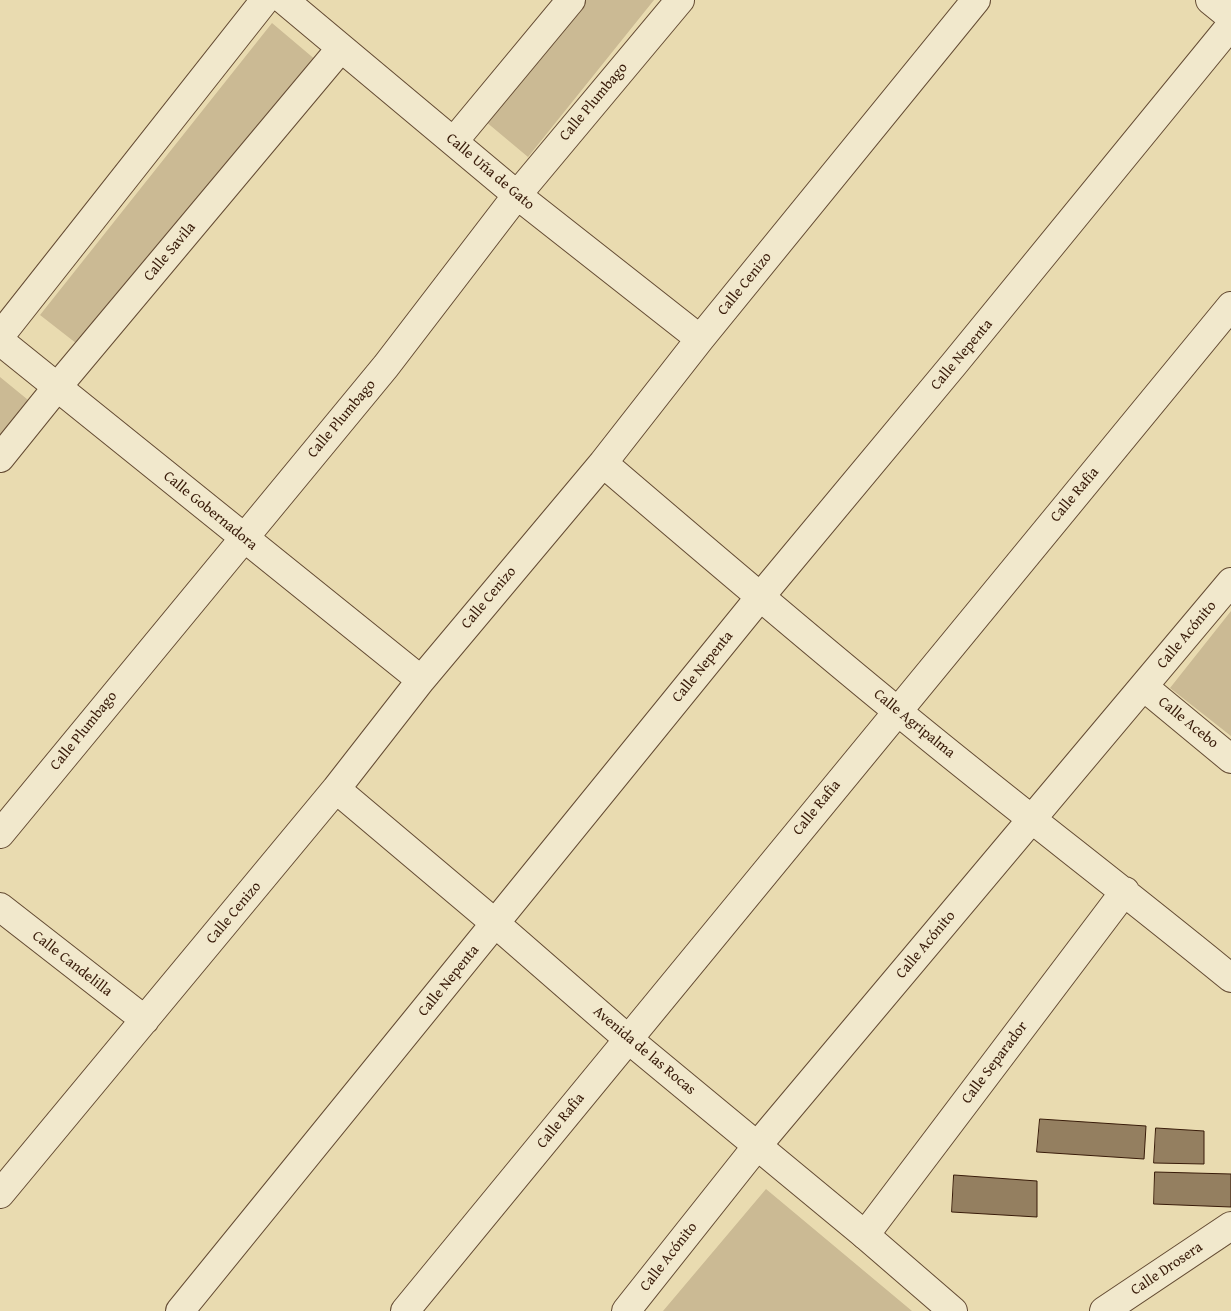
<!DOCTYPE html>
<html>
<head>
<meta charset="utf-8">
<style>
  body { margin:0 }
  canvas { display:block; background:#e9dbb0 }
</style>
</head>
<body>
<canvas width="1231" height="1311"></canvas>
<script>
const context = document.querySelector('canvas').getContext('2d');
context.lineJoin = 'round';
function fillPath(path, color) {
  context.fillStyle = color;
  context.fill(path, 'evenodd');
}
function stroke(path, color, width, dash) {
  context.strokeStyle = color;
  context.lineWidth = width;
  context.lineCap = dash ? 'butt' : 'round';
  context.setLineDash(dash || []);
  context.stroke(path);
}
function write(font, color, halo, rows, align = 'center') {
  context.font = font + ' "Gentium Book Plus",serif';
  context.lineWidth = 4.5;
  context.setLineDash([]);
  context.textBaseline = 'middle';
  context.strokeStyle = halo;
  context.fillStyle = color;
  for (const [text, x, y, turn = 0] of rows) {
    context.save();
    context.translate(x, y);
    context.rotate((+turn || 0) * Math.PI / 180);
    context.textAlign = isNaN(turn) ? turn : align;
    if (halo) context.strokeText(text, 0, 0);
    context.fillText(text, 0, 0);
    context.restore();
  }
}
fillPath(new Path2D(`
  M 586,0 L 654,0 L 528,157 L 485,121 Z
  M 272,23 L 317,61 L 81,347 L 40,315 Z
  M 0,377 L 33,404 L 0,444 Z
  M 1231,611 L 1231,736 L 1170,688 Z
  M 766,1189 L 912,1311 L 663,1311 Z`), '#cbba94');
const building = new Path2D(`
  M 1040,1119 L 1146,1126 L 1144,1159 L 1037,1152 Z
  M 1156,1128 L 1204,1131 L 1204,1164 L 1154,1163 Z
  M 1155,1172 L 1231,1174 L 1231,1207 L 1154,1204 Z
  M 954,1175 L 1037,1181 L 1037,1217 L 952,1212 Z`);
fillPath(building, '#947f60');
stroke(building, '#381b09', 1);
const minor = new Path2D(`
  M 284,0 L 517,195 L 700,339
  M 1210,0 L 1231,17
  M 454,141 L 571,0
  M 0,336 L 265,0
  M 0,341 L 421,680
  M 0,458 L 58,386 L 341,48
  M 603,463 C 700,546 797,629 896,710 C 1006,801 1120,887 1231,978
  M 1144,687 L 1231,759
  M 336,789 L 496,924
  M 0,834 L 386,366 L 517,195 L 680,0
  M 0,907 L 145,1020
  M 0,1194 L 336,789 L 421,680 L 603,463 L 700,339 L 976,0
  M 865,1235 L 1125,891
  M 405,1311 L 1231,306
  M 626,1311 L 757,1146 L 1231,582
  M 1104,1311 L 1231,1226`);
const tertiary = new Path2D(`
  M 496,924 L 628,1039 L 865,1235 L 953,1311
  M 180,1311 L 760,597 L 954,364 L 1231,25`);
stroke(minor, '#644b33', 30);
stroke(tertiary, '#644b33', 30);
stroke(minor, '#f1e8cc', 28);
stroke(tertiary, '#f1e8cc', 28);
write('15px', '#381b09', '#f1e8cc', [
  ["Calle Plumbago",594,102,-50],
  ["Calle Uña de Gato",490,172,40],
  ["Calle Savila",170,252,-50],
  ["Calle Cenizo",745,284,-51],
  ["Calle Nepenta",962,355,-50],
  ["Calle Plumbago",342,419,-50],
  ["Calle Rafia",1075,495,-50],
  ["Calle Gobernadora",210,511,39],
  ["Calle Cenizo",489,598,-50],
  ["Calle Acónito",1187,635,-50],
  ["Calle Nepenta",703,667,-51],
  ["Calle Acebo",1188,723,39],
  ["Calle Agripalma",914,724,39],
  ["Calle Plumbago",84,731,-51],
  ["Calle Rafia",817,808,-51],
  ["Calle Cenizo",234,913,-50],
  ["Calle Acónito",926,945,-50],
  ["Calle Candelilla",72,964,38],
  ["Calle Nepenta",449,981,-51],
  ["Avenida de las Rocas",644,1051,40],
  ["Calle Separador",995,1063,-53],
  ["Calle Rafia",561,1121,-51],
  ["Calle Acónito",669,1257,-52],
  ["Calle Drosera",1167,1269,-34]
]);
</script>
</body>
</html>
